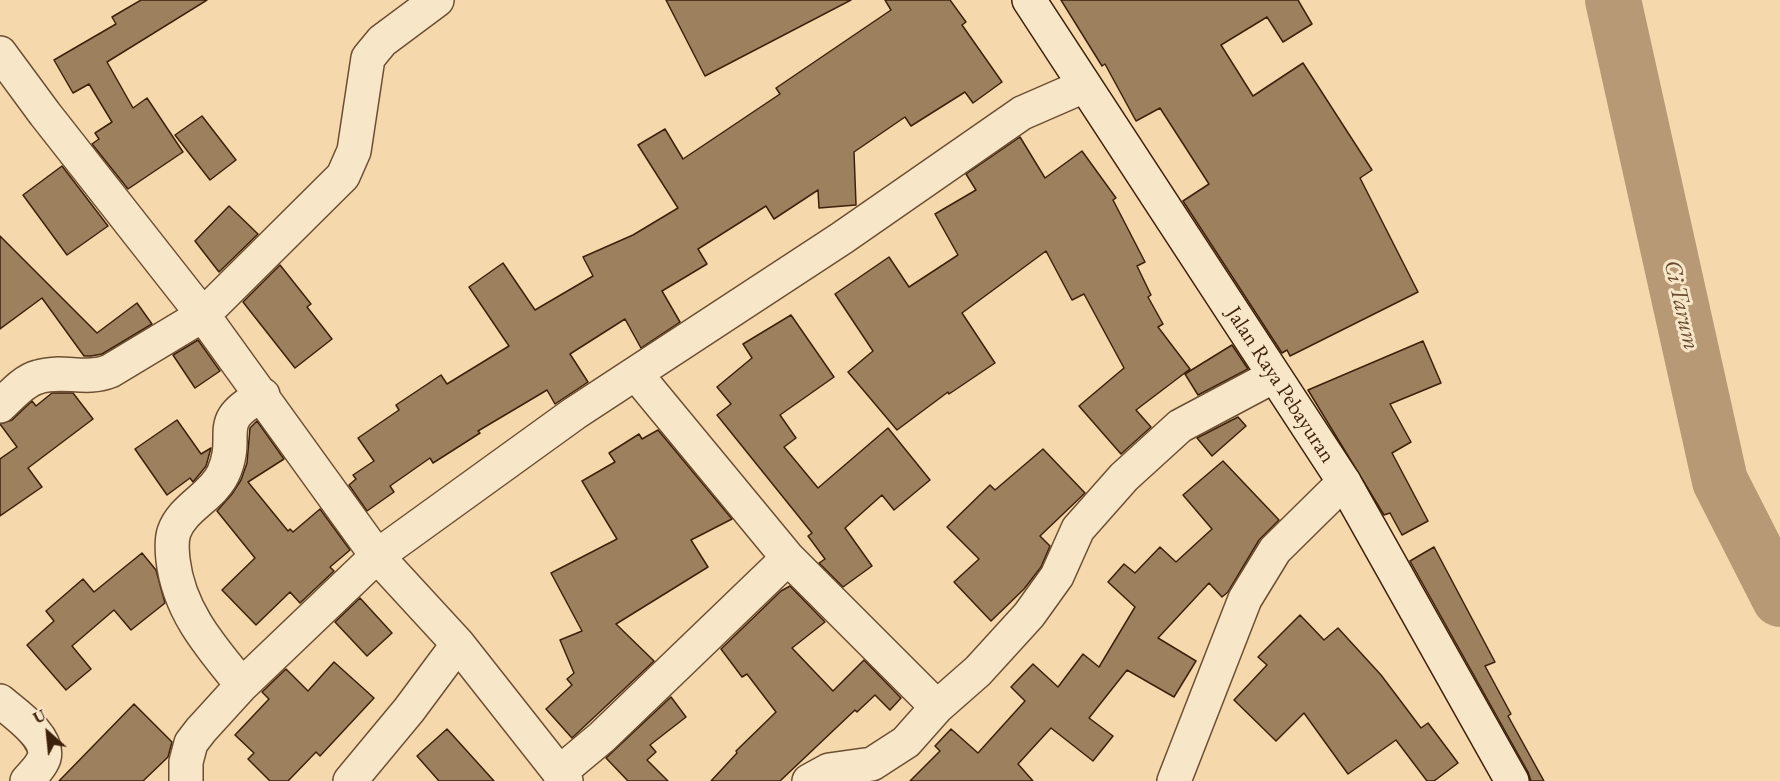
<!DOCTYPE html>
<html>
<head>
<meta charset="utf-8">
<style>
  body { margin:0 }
  #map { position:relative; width:1780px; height:781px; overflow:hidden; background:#f5d8ac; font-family:"EB Garamond",serif }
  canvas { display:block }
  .north { position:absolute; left:18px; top:703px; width:60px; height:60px; -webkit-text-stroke:4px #f8e6c9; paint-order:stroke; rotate:333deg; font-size:16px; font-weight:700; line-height:24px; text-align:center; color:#3e210a }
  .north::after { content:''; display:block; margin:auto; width:21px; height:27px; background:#3e210a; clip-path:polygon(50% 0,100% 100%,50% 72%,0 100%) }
</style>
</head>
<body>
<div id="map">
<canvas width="1780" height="781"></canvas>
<div class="north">U</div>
</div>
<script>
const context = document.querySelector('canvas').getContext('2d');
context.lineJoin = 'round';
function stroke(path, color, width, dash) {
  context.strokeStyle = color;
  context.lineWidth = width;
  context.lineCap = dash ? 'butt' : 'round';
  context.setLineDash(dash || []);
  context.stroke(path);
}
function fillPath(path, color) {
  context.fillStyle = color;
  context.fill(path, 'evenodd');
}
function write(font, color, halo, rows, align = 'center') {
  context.font = font + ' "EB Garamond",serif';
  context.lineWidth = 6;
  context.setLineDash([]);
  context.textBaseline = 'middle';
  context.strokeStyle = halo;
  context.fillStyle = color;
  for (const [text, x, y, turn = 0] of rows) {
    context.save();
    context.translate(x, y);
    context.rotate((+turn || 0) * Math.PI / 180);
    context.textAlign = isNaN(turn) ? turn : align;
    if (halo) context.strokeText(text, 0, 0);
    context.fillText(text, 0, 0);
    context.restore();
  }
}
stroke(new Path2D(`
  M 1613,0 L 1720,481 L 1780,599`), '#b79a75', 56);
const building = new Path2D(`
  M 141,0 L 207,0 L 107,62 L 133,108 L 147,98 L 183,152 L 128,189 L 92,144 L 99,139 L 95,133 L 112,122 L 89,84 L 73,93 L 54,60 L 116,24 L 112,17 Z
  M 666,0 L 851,0 L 705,76 Z
  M 885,0 L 950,0 L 966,22 L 962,25 L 1002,82 L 973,103 L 965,92 L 911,126 L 905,117 L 854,152 L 856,205 L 819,208 L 818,190 L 774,219 L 766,206 L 698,249 L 707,264 L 662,291 L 680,322 L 641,348 L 625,319 L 570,354 L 588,382 L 555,404 L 547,390 L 478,431 L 480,433 L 433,463 L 430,458 L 390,486 L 394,492 L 367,511 L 349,485 L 356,479 L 353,475 L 374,461 L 358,438 L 399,410 L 396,405 L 441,375 L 447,384 L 509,346 L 469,287 L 503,263 L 535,310 L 593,276 L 583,257 L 633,235 L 678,208 L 638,145 L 665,129 L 683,159 L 780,94 L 776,88 L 891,10 Z
  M 1061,0 L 1298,0 L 1312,24 L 1283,42 L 1267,17 L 1221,45 L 1253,96 L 1303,63 L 1372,170 L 1360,178 L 1418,292 L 1290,356 L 1287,350 L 1282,353 L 1183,201 L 1209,184 L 1160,108 L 1136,121 L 1105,64 L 1102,66 Z
  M 202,116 L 236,160 L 210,180 L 175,135 Z
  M 1020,137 L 1045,178 L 1082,151 L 1116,198 L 1113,200 L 1145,262 L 1137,266 L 1151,295 L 1148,297 L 1163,324 L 1158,327 L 1190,369 L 1136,410 L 1151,427 L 1121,454 L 1079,406 L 1124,368 L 1084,294 L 1072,300 L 1046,251 L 962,313 L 995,363 L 949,394 L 948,392 L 897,430 L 848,372 L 873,351 L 835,294 L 889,257 L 909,287 L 958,255 L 935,214 L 976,190 L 966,174 Z
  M 62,166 L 108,226 L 67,255 L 23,195 Z
  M 229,206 L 258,234 L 219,272 L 195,241 Z
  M 0,236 L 97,333 L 137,303 L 152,324 L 102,354 L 91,356 L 84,356 L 42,298 L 0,329 Z
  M 280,265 L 311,304 L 307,307 L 332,339 L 295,368 L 243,302 Z
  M 791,315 L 834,377 L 780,415 L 796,438 L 784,447 L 818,488 L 888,428 L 930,480 L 894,510 L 882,495 L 845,528 L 872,566 L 843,587 L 819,563 L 825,559 L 808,536 L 812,533 L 717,415 L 731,404 L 717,387 L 752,358 L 743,344 Z
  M 198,340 L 220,371 L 195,388 L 173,355 Z
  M 1423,341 L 1441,383 L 1390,404 L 1411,442 L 1392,453 L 1428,521 L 1402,535 L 1390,513 L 1384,515 L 1308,390 Z
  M 1232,345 L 1248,369 L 1198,395 L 1185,374 Z
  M 52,393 L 73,393 L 93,419 L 28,468 L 42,487 L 0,516 L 0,459 L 17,447 L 0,424 L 12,420 L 32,401 L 36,406 Z
  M 1238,417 L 1246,426 L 1212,456 L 1197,438 Z
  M 177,420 L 201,454 L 211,448 L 206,466 L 198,476 L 193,482 L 190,478 L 167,495 L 135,449 Z
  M 257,421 L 284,459 L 248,482 L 288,531 L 290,529 L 293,532 L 320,509 L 350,550 L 330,567 L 334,571 L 300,603 L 290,592 L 256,625 L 222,590 L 255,558 L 217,511 L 232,494 L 241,480 L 247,463 L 250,428 Z
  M 658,430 L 732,519 L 691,540 L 708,567 L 616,624 L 654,661 L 572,738 L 546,709 L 572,685 L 567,679 L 574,673 L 560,640 L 582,631 L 551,573 L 617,539 L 582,481 L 615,462 L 609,453 L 639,434 L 642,439 Z
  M 1043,449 L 1085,493 L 1040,536 L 1050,546 L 1041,567 L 1024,589 L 991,621 L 954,582 L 979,559 L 947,527 L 990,485 L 995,490 Z
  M 1223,461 L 1279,520 L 1259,540 L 1228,592 L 1222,597 L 1209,583 L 1158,638 L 1196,661 L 1174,697 L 1127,670 L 1089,718 L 1113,736 L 1093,761 L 1051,728 L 1018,764 L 1033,781 L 910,781 L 940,751 L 935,746 L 951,729 L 978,753 L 1025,701 L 1011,687 L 1033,664 L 1058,687 L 1083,654 L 1099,667 L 1135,607 L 1108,582 L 1124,564 L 1135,573 L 1160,547 L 1176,562 L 1212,529 L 1183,495 Z
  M 1434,547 L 1495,662 L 1485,666 L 1511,714 L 1508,716 L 1544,781 L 1531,781 L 1528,772 L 1410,561 Z
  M 142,553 L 156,570 L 165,603 L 131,630 L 114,610 L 72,646 L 91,669 L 66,690 L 27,645 L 54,621 L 46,611 L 83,579 L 94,592 Z
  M 790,586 L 825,622 L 792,648 L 833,691 L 864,660 L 901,698 L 890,710 L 875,695 L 857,712 L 855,710 L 780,781 L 711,781 L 737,753 L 736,751 L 776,712 L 747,674 L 742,677 L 721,649 L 781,591 Z
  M 360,598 L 392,633 L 367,656 L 335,622 Z
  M 1300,615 L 1324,640 L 1338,628 L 1381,675 L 1421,728 L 1428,723 L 1458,763 L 1434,781 L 1427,781 L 1396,740 L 1348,774 L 1304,713 L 1276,741 L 1234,700 L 1267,665 L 1258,657 Z
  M 334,662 L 374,698 L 320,756 L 316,752 L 288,781 L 270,781 L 248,759 L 254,753 L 235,735 L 269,699 L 262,692 L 286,669 L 308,691 Z
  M 671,697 L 686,717 L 650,745 L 656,752 L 647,760 L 668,781 L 628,781 L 606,758 Z
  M 134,704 L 172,742 L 168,757 L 143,781 L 59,781 Z
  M 447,729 L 494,781 L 439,781 L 417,756 Z`);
fillPath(building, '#9d805e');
stroke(building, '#3e210a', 1.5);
const street = new Path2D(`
  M 0,53 L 45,114 L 203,315 L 377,556 L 458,644 L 566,781
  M 636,374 L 788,558
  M 0,406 C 11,396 23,381 38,377 C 62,369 86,381 110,371 L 203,315 L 343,176 L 354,151 L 368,58 L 382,41 L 437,0
  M 242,685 C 210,646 179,611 173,560 C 172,551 171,541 174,532 C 182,508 212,497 223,474 C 242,432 210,423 263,395
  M 0,701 C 14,713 50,737 44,758 C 41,767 33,774 27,781
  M 559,773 L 602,737 L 788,558 L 937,707
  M 186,781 L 186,762 L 191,743 L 201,730 L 242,685 L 377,556 L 575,413 L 842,238 L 1022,113 L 1084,86
  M 350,781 L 409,710 L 458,644
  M 809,781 L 829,770 L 872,764 L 906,742 L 937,707 L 978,671 L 1029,615 L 1057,576 L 1078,529 L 1124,477 L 1180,426 L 1274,376
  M 1174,781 L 1245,599 L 1275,550 L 1344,482`);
const secondary = new Path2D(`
  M 1029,0 L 1344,482 L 1512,781`);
stroke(street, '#6c4f32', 36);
stroke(secondary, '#3e210a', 36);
stroke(street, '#f8e6c9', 33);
stroke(secondary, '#f8e6c9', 33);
write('22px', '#3e210a', '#f8e6c9', [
  ["Jalan Raya Pebayuran",1280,385,57]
]);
write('italic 24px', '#684b2f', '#f8e6c9', [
  ["Ci Tarum",1681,305,77]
]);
</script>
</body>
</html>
